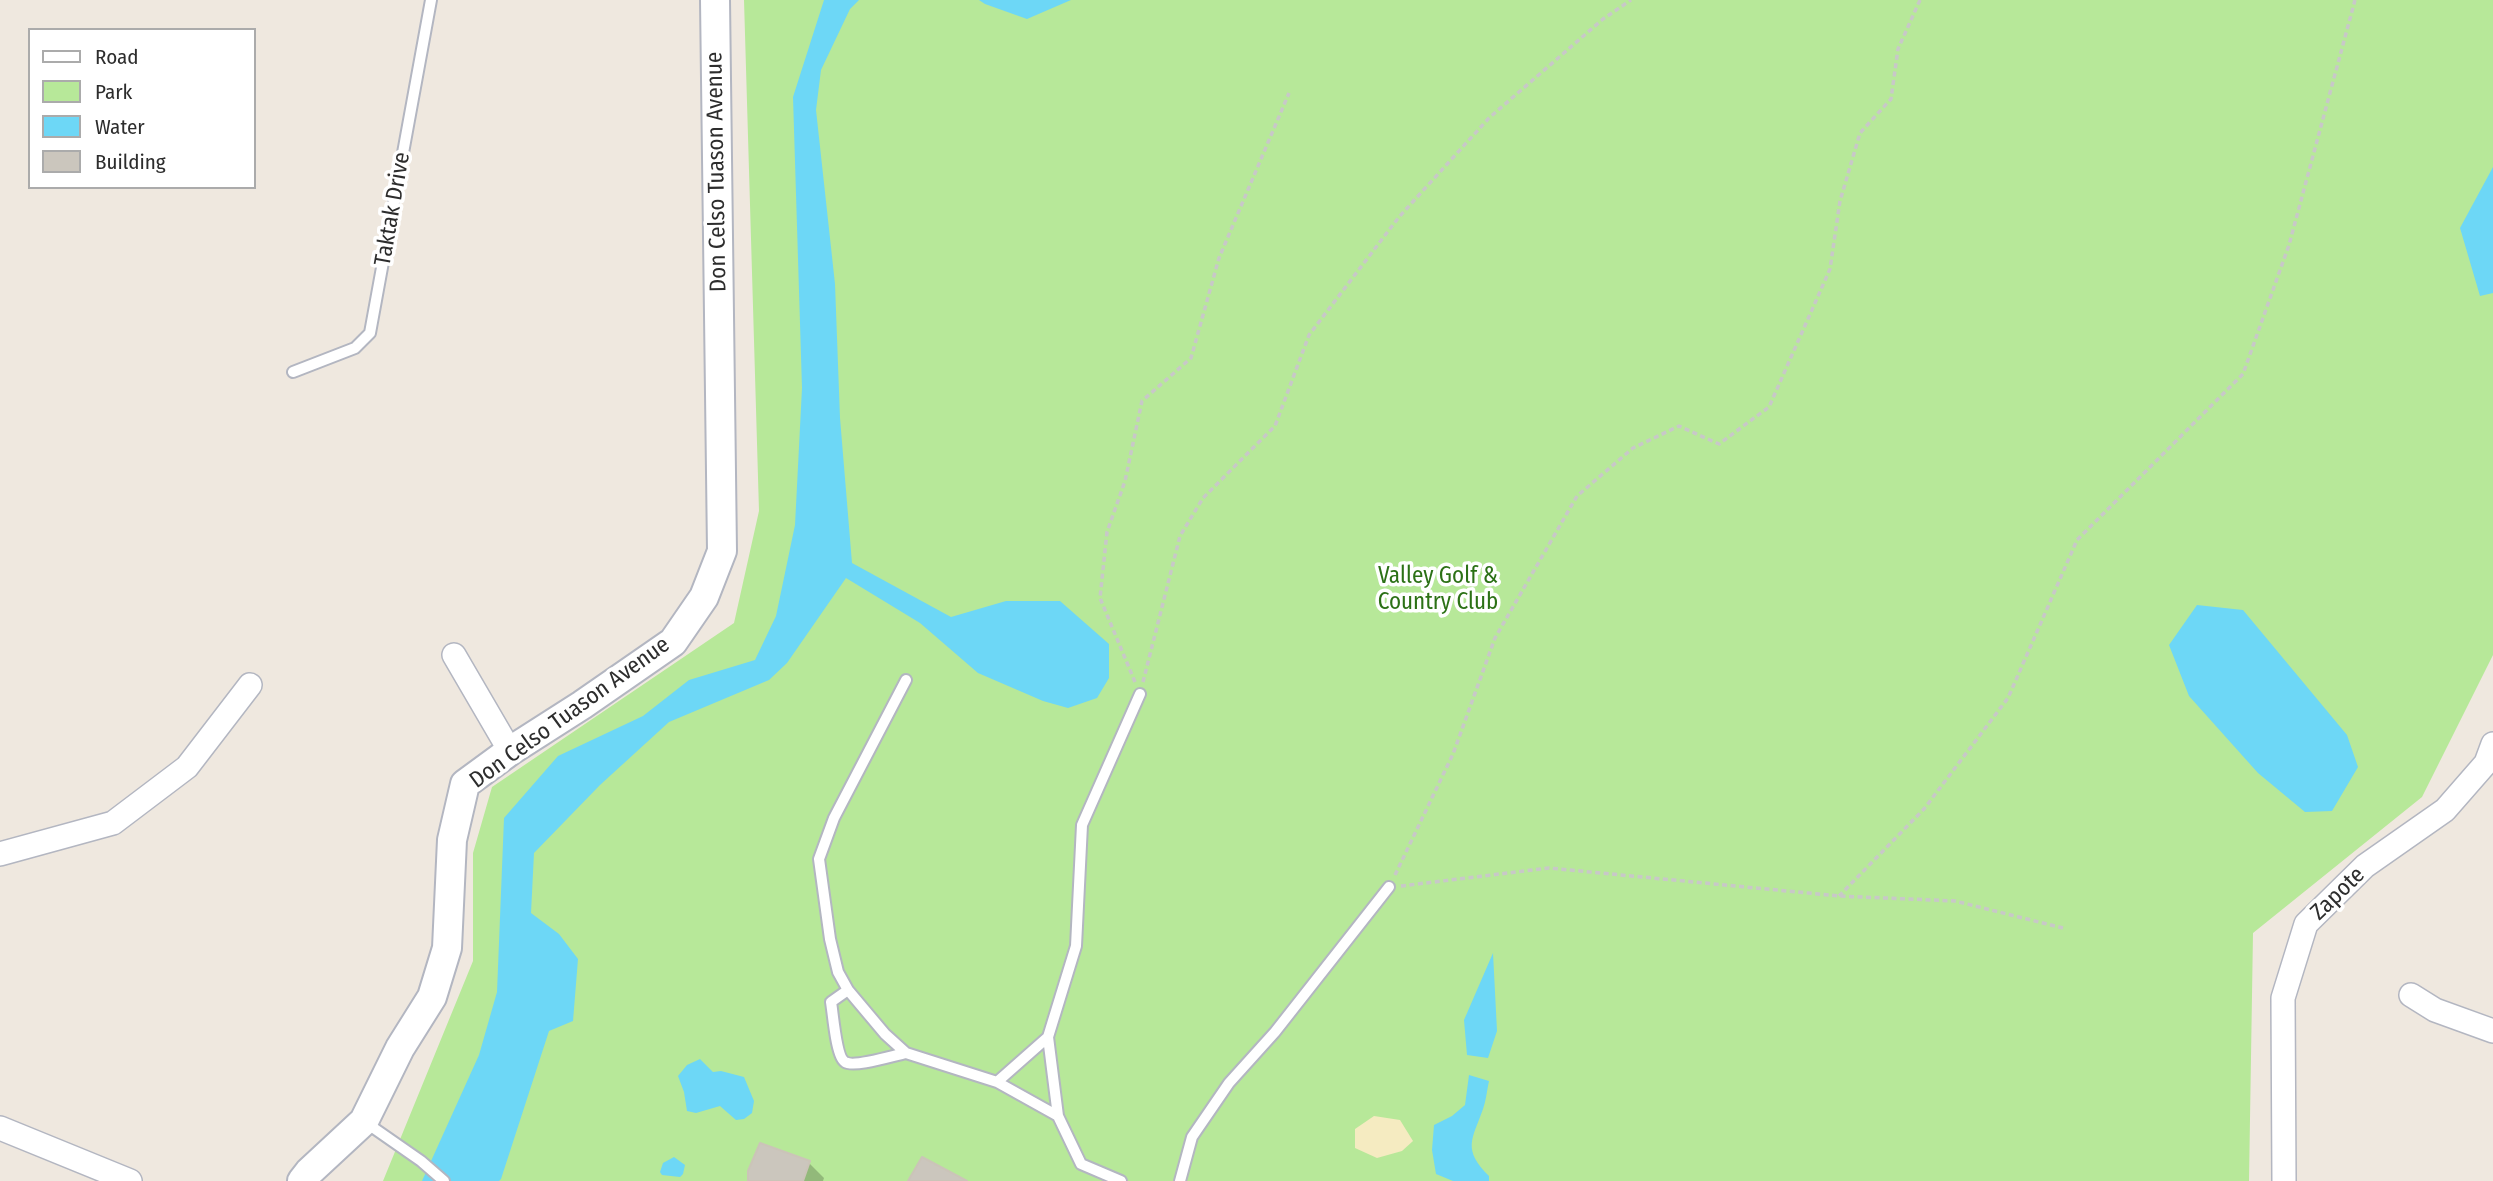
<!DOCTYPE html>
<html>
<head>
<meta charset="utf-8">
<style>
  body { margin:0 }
  #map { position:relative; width:2493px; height:1181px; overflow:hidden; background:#efe8df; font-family:"Fira Sans Condensed",sans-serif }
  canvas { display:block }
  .legend { position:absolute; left:28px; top:28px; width:228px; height:161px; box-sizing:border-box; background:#fff; border:2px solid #ababab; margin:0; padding:9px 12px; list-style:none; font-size:21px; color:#2d2d2d }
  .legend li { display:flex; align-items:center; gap:14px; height:35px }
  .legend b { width:35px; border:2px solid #ababab }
</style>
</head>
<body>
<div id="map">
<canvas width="2493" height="1181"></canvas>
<ul class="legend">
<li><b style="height:9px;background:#fff"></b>Road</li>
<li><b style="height:19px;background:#b7e899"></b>Park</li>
<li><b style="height:19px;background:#6dd7f6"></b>Water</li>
<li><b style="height:19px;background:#cbc6bd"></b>Building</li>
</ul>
</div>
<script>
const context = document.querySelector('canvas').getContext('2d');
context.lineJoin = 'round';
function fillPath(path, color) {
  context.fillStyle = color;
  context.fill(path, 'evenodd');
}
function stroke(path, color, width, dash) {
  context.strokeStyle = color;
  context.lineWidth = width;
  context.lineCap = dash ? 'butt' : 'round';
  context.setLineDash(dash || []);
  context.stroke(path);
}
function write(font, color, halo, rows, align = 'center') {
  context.font = font + ' "Fira Sans Condensed",sans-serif';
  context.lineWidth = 7;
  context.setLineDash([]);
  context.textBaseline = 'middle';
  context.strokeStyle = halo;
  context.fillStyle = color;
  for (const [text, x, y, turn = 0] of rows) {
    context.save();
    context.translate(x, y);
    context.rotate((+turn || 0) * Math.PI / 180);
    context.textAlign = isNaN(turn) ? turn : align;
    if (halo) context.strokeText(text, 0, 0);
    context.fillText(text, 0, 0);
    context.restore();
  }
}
fillPath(new Path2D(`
  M 744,0 L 2493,0 L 2493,655 L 2422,797 L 2253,933 L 2249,1181 L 383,1181 L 473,961 L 473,853 L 492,787 L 734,623 L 759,511 Z`), '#b7e899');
fillPath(new Path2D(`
  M 1374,1116 L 1400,1120 L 1413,1141 L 1402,1151 L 1377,1158 L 1355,1148 L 1355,1129 Z`), '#f5ebc1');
fillPath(new Path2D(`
  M 824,0 L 859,0 L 850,9 L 821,70 L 816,110 L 835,284 L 840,418 L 852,563 L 951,617 L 1006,601 L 1060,601 L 1109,644 L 1109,678 L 1097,698 L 1068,708 L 1043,701 L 978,673 L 920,623 L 846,578 L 787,663 L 769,680 L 669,722 L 600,785 L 534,853 L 531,913 L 559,934 L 578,959 L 573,1021 L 549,1031 L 501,1179 L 499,1181 L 422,1181 L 479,1055 L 497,992 L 504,818 L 558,756 L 643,716 L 689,680 L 755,660 L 776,616 L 795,525 L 802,388 L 793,97 Z
  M 979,0 L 1071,0 L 1027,19 L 985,4 Z
  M 2493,167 L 2493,293 L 2480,296 L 2460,228 Z
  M 2197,605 L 2243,610 L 2347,735 L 2358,767 L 2332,811 L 2305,812 L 2258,773 L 2189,696 L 2169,645 Z
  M 1493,953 L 1497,1031 L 1488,1058 L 1467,1055 L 1464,1020 Z
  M 700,1059 L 713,1072 L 721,1071 L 744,1077 L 754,1101 L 752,1113 L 744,1119 L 736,1120 L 720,1106 L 696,1113 L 687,1111 L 684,1092 L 678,1076 L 687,1065 Z
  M 1469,1075 L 1489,1081 C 1487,1090 1486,1101 1483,1109 C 1472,1140 1462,1149 1489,1176 L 1489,1181 L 1453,1181 L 1436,1174 L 1432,1150 L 1434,1125 L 1452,1116 L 1465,1105 Z
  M 674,1157 L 685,1165 L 683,1174 L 680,1177 L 662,1175 L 660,1172 L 663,1163 Z`), '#6dd7f6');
fillPath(new Path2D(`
  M 809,1163 L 824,1178 L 823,1181 L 750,1181 Z`), '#0003');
const building = new Path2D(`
  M 760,1143 L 810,1161 L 803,1181 L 748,1181 L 748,1171 Z
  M 922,1157 L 967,1181 L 908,1181 Z`);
fillPath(building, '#cbc6bd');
stroke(building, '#cbc4b8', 2);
const service = new Path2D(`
  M 293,372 L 355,348 L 370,333 L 431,0
  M 906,680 L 834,818 L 819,859 L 830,939 L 838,972 L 848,990 L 885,1034 L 906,1053 L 997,1082 L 1058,1116
  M 848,990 L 831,1002 C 833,1013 836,1057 845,1062 C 854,1068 895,1055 906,1053
  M 997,1082 L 1048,1037
  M 365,1122 L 421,1161 L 444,1181
  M 1121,1181 L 1081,1164 L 1058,1116 L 1048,1037 L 1076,946 L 1082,825 L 1140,694
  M 1180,1181 L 1192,1137 L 1229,1083 L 1275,1032 L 1389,887`);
const minor = new Path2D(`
  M 454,655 L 510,751
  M 0,854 L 113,823 L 187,767 L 250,685
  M 2411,995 L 2435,1010 L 2493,1031
  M 0,1128 L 130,1181
  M 2284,1181 L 2283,998 L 2306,924 L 2365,866 L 2445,810 L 2486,763 L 2493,744`);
const tertiary = new Path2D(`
  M 302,1181 L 309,1172 L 364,1121 L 400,1048 L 432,997 L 447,948 L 452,840 L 465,784 L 510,751 L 582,705 L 673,642 L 704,597 L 722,551 L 715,0`);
stroke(service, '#b3b6c1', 14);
stroke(minor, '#b3b6c1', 26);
stroke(tertiary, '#b3b6c1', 32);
stroke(new Path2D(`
  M 1135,682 L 1100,598 L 1107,532 L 1125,481 L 1142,401 L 1191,358 L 1219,258 L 1289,93
  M 1143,682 L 1180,536 L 1203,498 L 1275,426 L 1309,335 L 1399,217 L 1489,118 L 1603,19 L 1631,0
  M 1395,875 L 1453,754 L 1495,638 L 1577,496 L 1633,448 L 1679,426 L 1719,444 L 1769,407 L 1830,269 L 1840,201 L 1860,133 L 1891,99 L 1898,49 L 1920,0
  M 1401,886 L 1549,868 L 1839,896 L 1955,901 L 2063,928
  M 1839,896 L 1924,809 L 2008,698 L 2077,540 L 2243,374 L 2289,245 L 2355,0`), '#c8c8c8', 3.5, [5, 3.5]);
stroke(service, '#fff', 10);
stroke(minor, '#fff', 23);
stroke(tertiary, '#fff', 28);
write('23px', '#2d2d2d', '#fff', [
  ["Don Celso Tuason Avenue",717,172,-91],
  ["Taktak Drive",393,209,-80],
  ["Don Celso Tuason Avenue",570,713,-36],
  ["Zapote",2338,894,-44]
]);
write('23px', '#2c7116', '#fff', [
  ["Valley Golf &",1438,577],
  ["Country Club",1438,603]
]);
</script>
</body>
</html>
